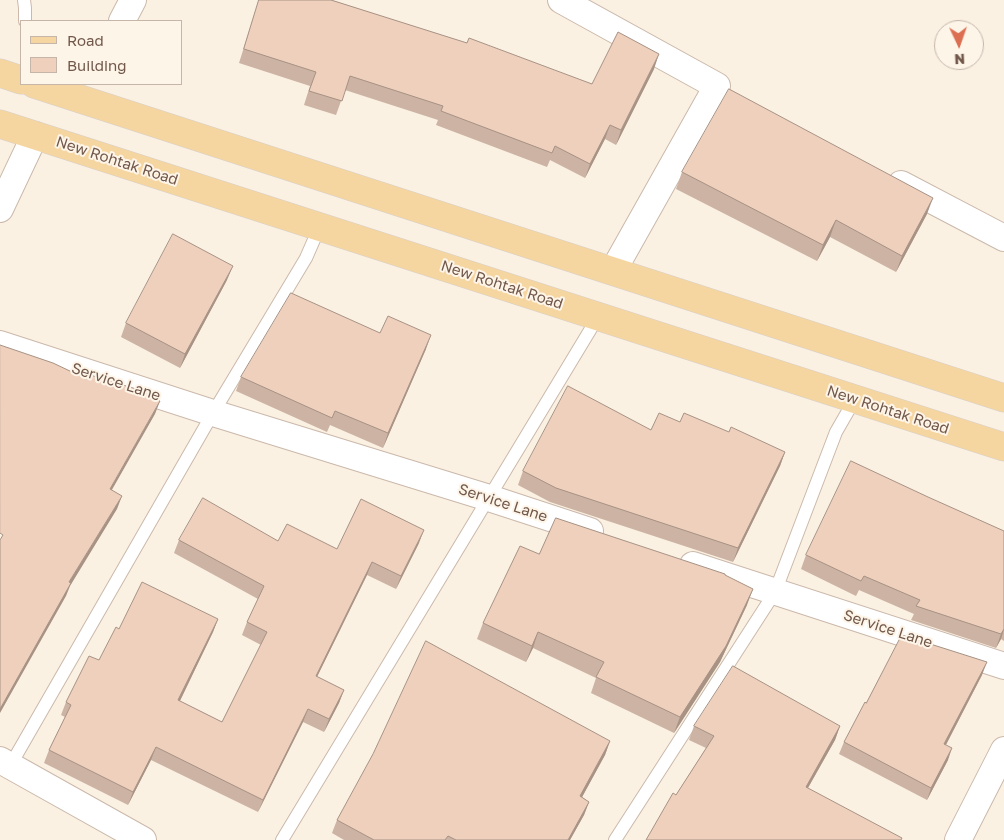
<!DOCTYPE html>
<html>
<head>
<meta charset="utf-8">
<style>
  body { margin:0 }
  #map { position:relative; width:1004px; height:840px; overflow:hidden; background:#faf1e3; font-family:"Golos Text",sans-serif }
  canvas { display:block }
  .legend { position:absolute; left:20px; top:20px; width:162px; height:65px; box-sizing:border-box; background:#fef5e9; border:1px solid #c6b6aa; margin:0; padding:6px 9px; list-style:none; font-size:15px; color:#71584b }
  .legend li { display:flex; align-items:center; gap:10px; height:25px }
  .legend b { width:25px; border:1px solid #c6b6aa }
  .north { position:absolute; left:934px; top:20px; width:50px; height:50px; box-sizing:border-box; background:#fef5e9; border:1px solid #c6b6aa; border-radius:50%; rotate:177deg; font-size:14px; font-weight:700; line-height:20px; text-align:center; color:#71584b }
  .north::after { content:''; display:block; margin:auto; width:18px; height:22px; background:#dc6f51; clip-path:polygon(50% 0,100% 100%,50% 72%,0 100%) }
</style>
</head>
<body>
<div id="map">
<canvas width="1004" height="840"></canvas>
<ul class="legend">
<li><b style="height:6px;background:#f5d5a0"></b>Road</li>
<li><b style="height:14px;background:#eed0bd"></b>Building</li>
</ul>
<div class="north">N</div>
</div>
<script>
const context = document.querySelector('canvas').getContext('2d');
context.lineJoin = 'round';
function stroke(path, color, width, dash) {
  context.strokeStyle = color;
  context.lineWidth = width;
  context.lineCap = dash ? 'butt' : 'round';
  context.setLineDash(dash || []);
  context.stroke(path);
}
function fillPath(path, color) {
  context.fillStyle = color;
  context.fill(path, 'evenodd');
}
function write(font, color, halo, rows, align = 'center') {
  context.font = font + ' "Golos Text",sans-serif';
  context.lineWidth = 4;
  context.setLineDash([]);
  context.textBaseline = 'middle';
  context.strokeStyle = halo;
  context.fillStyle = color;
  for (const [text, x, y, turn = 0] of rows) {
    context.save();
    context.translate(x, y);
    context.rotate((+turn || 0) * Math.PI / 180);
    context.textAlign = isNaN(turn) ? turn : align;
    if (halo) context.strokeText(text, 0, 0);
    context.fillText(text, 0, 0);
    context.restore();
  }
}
const lane = new Path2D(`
  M 24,0 L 25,8 L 25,21
  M 10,766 L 213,413 L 306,258 L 320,226
  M 282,840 L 598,317
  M 615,840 L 775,592 L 836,432 L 855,399`);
const street = new Path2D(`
  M 561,0 L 717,86 L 613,271
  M 122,21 L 133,0
  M 901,184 L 1004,238
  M 0,209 L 35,135
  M 0,344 L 213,413 L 489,498 L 590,531
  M 693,565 L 1004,666
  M 0,760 L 143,840
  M 958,840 L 1004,750`);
const primary = new Path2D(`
  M 0,73 L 21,80
  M 34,84 L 1004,398
  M 0,124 C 335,230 669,340 1004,447`);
stroke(lane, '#cbb9ab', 14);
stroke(street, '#cbb9ab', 28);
stroke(primary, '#d7d0cd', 29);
stroke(lane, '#fff', 12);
stroke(street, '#fff', 26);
stroke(primary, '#f5d5a0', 28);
fillPath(new Path2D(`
  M 259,0 L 331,0 L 592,84 L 654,69 L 616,145 L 605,139 L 585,178 L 550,160 L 547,167 L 436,125 L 438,120 L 345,90 L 336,115 L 304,105 L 310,86 L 239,63 Z
  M 682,172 L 927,214 L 896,272 L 830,237 L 817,261 L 676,189 Z
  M 227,280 L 180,368 L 121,337 L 126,323 Z
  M 380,333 L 426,349 L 383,448 L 330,425 L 327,432 L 236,391 L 241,377 Z
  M 680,422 L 729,432 L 785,452 L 780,466 L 733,562 L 550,502 L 518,485 L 523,471 Z
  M 1004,531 L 1004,641 L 1001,639 L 996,648 L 911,620 L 914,614 L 859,590 L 856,596 L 801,569 L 806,555 Z
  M 179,540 L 278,541 L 337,549 L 419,543 L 396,589 L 367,575 L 317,677 L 344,690 L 339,703 L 324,732 L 303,722 L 258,812 L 151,760 L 128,805 L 44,763 L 49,750 L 65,717 L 61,715 L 66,702 L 99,660 L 119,629 L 218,619 L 213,632 L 180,701 L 222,722 L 261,645 L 242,635 L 247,622 L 258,599 L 174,553 Z
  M 539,554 L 725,575 L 747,605 L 720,662 L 674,733 L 591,693 L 596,678 L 533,648 L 526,662 L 477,639 L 483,623 Z
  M 982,675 L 946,745 L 948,760 L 927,800 L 839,754 L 844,742 Z
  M 694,726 L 840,726 L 835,740 L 808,788 L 676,795 L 706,748 L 689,740 Z
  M 610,741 L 605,755 L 582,797 L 589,802 L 584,815 L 570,840 L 344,840 L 332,833 L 337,820 Z`), '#cdb3a3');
fillPath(new Path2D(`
  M 659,54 L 654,69 L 616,145 L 621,130 Z
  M 610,125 L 605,139 L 585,178 L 590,164 Z
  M 933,198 L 927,214 L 896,272 L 902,256 Z
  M 836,220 L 830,237 L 817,261 L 823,245 Z
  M 233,266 L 227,280 L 180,368 L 185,354 Z
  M 431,335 L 426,349 L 383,448 L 388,433 Z
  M 160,401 L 155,414 L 105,502 L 110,489 Z
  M 785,452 L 780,466 L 733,562 L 738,548 Z
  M 122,496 L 117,509 L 70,586 L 66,596 L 0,713 L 0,709 L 69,582 Z
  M 424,530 L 419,543 L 396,589 L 401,576 Z
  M 372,562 L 367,575 L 311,689 L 316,676 Z
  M 753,589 L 747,605 L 720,662 L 674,733 L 680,717 Z
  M 218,619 L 213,632 L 174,713 L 178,700 Z
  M 1004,629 L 1001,639 L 996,648 L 1001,634 Z
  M 538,632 L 533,648 L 526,662 L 532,646 Z
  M 987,662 L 982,675 L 940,756 L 944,744 Z
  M 344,690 L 339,703 L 324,732 L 329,719 Z
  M 308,709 L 303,722 L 258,812 L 263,800 Z
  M 840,726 L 835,740 L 801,800 L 806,787 Z
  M 610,741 L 605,755 L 575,810 L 580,796 Z
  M 156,747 L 151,760 L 128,805 L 133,792 Z
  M 952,748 L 948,760 L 927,800 L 931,788 Z
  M 589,802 L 584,815 L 570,840 L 568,840 Z`), '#a79284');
const building = new Path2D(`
  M 259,0 L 331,0 L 467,43 L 469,38 L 592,84 L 618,32 L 659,54 L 621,130 L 610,125 L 590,164 L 555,146 L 552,153 L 441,111 L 443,106 L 350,76 L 342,101 L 309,91 L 316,72 L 244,49 Z
  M 729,89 L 933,198 L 902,256 L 836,220 L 823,245 L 682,172 Z
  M 173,234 L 233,266 L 185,354 L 126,323 Z
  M 291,293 L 380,333 L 388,316 L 431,335 L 388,433 L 335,411 L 332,418 L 241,377 Z
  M 0,345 L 53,363 L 72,372 L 74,369 L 105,380 L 106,380 L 143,391 L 160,401 L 110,489 L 122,496 L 69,582 L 71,583 L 0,709 L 0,540 L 3,535 L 0,533 Z
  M 568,386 L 651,430 L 659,413 L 680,422 L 684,413 L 729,432 L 731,427 L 785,452 L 738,548 L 556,488 L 523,471 Z
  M 851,461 L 928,497 L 1004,531 L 1004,629 L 1001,634 L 916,606 L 920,600 L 864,576 L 861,581 L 806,555 Z
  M 203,498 L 278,541 L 287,524 L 337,549 L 361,499 L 424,530 L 401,576 L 372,562 L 316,676 L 344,690 L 329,719 L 308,709 L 263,800 L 156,747 L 133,792 L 49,750 L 71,705 L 66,702 L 89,656 L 99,660 L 116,627 L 119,629 L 142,582 L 218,619 L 178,700 L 222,722 L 267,632 L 247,622 L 264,586 L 179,540 Z
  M 556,518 L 725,574 L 725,575 L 753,589 L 726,646 L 680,717 L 596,677 L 604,662 L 538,632 L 532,646 L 483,623 L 520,546 L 539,554 Z
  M 902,635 L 987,662 L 944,744 L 952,748 L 931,788 L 844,742 L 865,702 L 866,703 Z
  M 426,641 L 610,741 L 580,796 L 589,802 L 568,840 L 456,840 L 448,836 L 445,840 L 374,840 L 337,820 L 373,754 Z
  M 733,666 L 840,726 L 806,787 L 902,838 L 901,840 L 646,840 L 673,793 L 676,795 L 714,736 L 694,726 Z`);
fillPath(building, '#eed0bd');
stroke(building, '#a79284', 1);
write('15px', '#71584b', '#fef5e9', [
  ["New Rohtak Road",117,161,18],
  ["New Rohtak Road",502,285,18],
  ["Service Lane",116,382,18],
  ["New Rohtak Road",888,410,18],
  ["Service Lane",503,503,18],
  ["Service Lane",888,629,18]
]);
</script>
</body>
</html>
